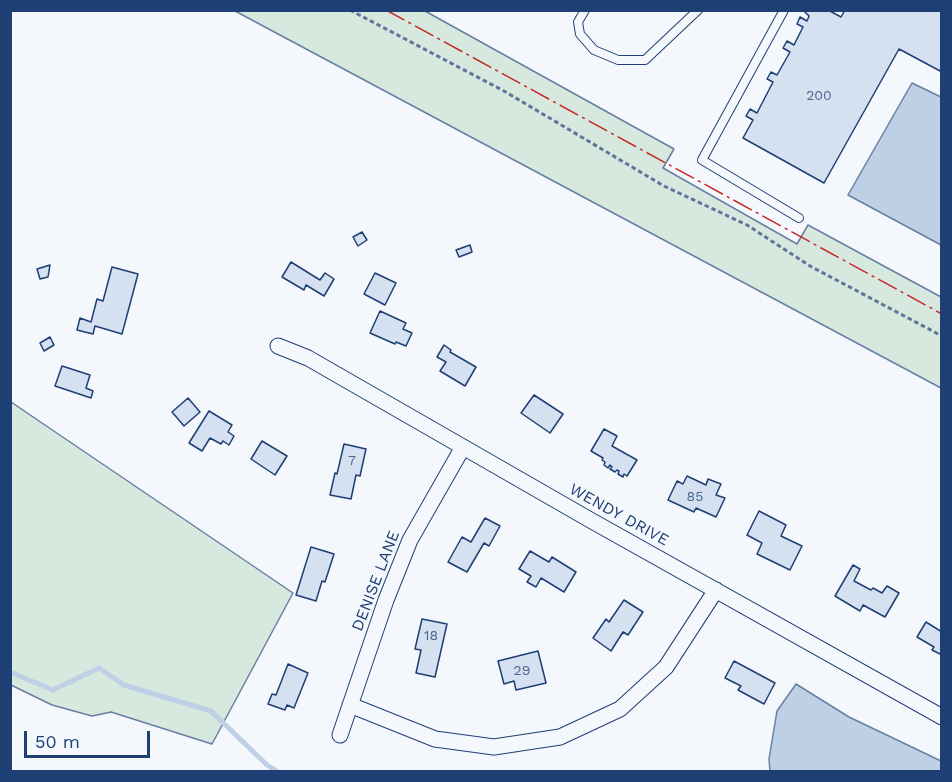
<!DOCTYPE html>
<html>
<head>
<meta charset="utf-8">
<style>
  body { margin:0 }
  #map { position:relative; width:952px; height:782px; overflow:hidden; background:#f4f7fb; font-family:"Work Sans",sans-serif }
  canvas { display:block }
  .frame { position:absolute; inset:0; border:12px solid #1d3f73; pointer-events:none }
  .scale { position:absolute; left:24px; top:731px; width:126px; height:27px; box-sizing:border-box; border:3px solid #1d3f73; border-top:0; padding-left:8px; font-size:18px; line-height:21px; white-space:nowrap; color:#1d3f73; -webkit-text-stroke:4px #f4f7fb; paint-order:stroke }
</style>
</head>
<body>
<div id="map">
<canvas width="952" height="782"></canvas>
<div class="frame"></div>
<div class="scale">50 m</div>
</div>
<script>
const context = document.querySelector('canvas').getContext('2d');
context.lineJoin = 'round';
function fillPath(path, color) {
  context.fillStyle = color;
  context.fill(path, 'evenodd');
}
function stroke(path, color, width, dash) {
  context.strokeStyle = color;
  context.lineWidth = width;
  context.lineCap = dash ? 'butt' : 'round';
  context.setLineDash(dash || []);
  context.stroke(path);
}
function write(font, color, halo, rows, align = 'center') {
  context.font = font + ' "Work Sans",sans-serif';
  context.lineWidth = 4.5;
  context.setLineDash([]);
  context.textBaseline = 'middle';
  context.strokeStyle = halo;
  context.fillStyle = color;
  for (const [text, x, y, turn = 0] of rows) {
    context.save();
    context.translate(x, y);
    context.rotate((+turn || 0) * Math.PI / 180);
    context.textAlign = isNaN(turn) ? turn : align;
    if (halo) context.strokeText(text, 0, 0);
    context.fillText(text, 0, 0);
    context.restore();
  }
}
const green = new Path2D(`
  M 235,11 L 425,11 L 674,149 L 663,168 L 797,244 L 808,225 L 941,297 L 941,388 Z
  M 11,402 L 293,593 L 212,744 L 111,712 L 92,716 L 52,705 L 11,685 Z`);
fillPath(green, '#d7e8df');
stroke(green, '#687fa3', 1.5);
const water = new Path2D(`
  M 912,83 L 941,97 L 941,245 L 848,195 Z
  M 796,684 L 849,717 L 941,761 L 941,771 L 770,771 L 769,759 L 777,711 Z`);
fillPath(water, '#bed0e5');
stroke(water, '#687fa3', 1.5);
stroke(new Path2D(`
  M 10,672 L 53,690 L 99,668 L 124,685 L 211,711 L 267,765 L 278,772`), '#bed0e5', 5);
const building = new Path2D(`
  M 803,10 L 828,10 L 841,17 L 845,10 L 942,10 L 942,72 L 899,49 L 824,183 L 743,138 L 753,120 L 746,116 L 750,109 L 757,113 L 773,82 L 767,79 L 771,72 L 777,75 L 790,52 L 783,48 L 787,41 L 794,45 L 803,27 L 797,24 L 800,17 L 807,21 L 809,16 Z
  M 362,232 L 367,240 L 358,246 L 353,237 Z
  M 470,245 L 472,252 L 459,257 L 456,250 Z
  M 291,262 L 320,280 L 325,273 L 334,279 L 324,296 L 306,285 L 304,290 L 282,277 Z
  M 50,265 L 48,277 L 40,279 L 37,269 Z
  M 112,267 L 138,274 L 122,334 L 95,326 L 93,334 L 77,330 L 80,318 L 91,322 L 97,299 L 103,301 Z
  M 375,273 L 396,283 L 385,305 L 364,294 Z
  M 380,311 L 406,323 L 403,329 L 412,333 L 406,346 L 396,342 L 395,344 L 370,333 Z
  M 50,337 L 54,345 L 44,351 L 40,343 Z
  M 444,345 L 451,350 L 450,352 L 476,367 L 465,386 L 440,371 L 446,362 L 437,357 Z
  M 62,366 L 90,375 L 86,388 L 93,391 L 91,398 L 55,386 Z
  M 534,395 L 563,414 L 550,433 L 521,413 Z
  M 188,398 L 200,412 L 184,426 L 172,412 Z
  M 209,411 L 232,425 L 228,432 L 234,436 L 229,445 L 223,441 L 221,444 L 210,438 L 202,451 L 189,443 Z
  M 604,429 L 617,436 L 612,446 L 637,460 L 627,476 L 624,474 L 623,477 L 618,474 L 619,471 L 617,470 L 615,472 L 610,469 L 612,467 L 610,465 L 608,468 L 604,465 L 605,462 L 602,460 L 603,458 L 591,451 Z
  M 262,441 L 287,456 L 275,475 L 251,459 Z
  M 344,444 L 366,449 L 360,476 L 356,475 L 351,499 L 330,495 L 335,473 L 337,474 Z
  M 687,476 L 706,485 L 708,479 L 721,484 L 716,495 L 725,498 L 716,517 L 696,508 L 694,512 L 668,500 L 677,481 L 683,484 Z
  M 759,511 L 786,525 L 781,536 L 802,546 L 790,570 L 757,554 L 762,543 L 747,535 Z
  M 485,518 L 500,526 L 489,546 L 484,543 L 467,572 L 448,562 L 462,537 L 471,542 Z
  M 311,547 L 334,554 L 325,582 L 322,581 L 316,601 L 296,595 Z
  M 530,551 L 549,562 L 552,557 L 576,572 L 564,592 L 541,578 L 536,587 L 527,582 L 531,576 L 519,569 Z
  M 853,565 L 860,569 L 854,581 L 871,590 L 873,588 L 882,593 L 887,586 L 899,593 L 885,617 L 863,605 L 860,611 L 835,596 Z
  M 624,600 L 643,612 L 628,635 L 623,632 L 611,651 L 593,638 L 606,619 L 609,622 Z
  M 422,619 L 447,624 L 435,677 L 416,673 L 421,650 L 415,649 Z
  M 926,622 L 942,632 L 942,655 L 932,650 L 934,647 L 917,637 Z
  M 538,651 L 546,683 L 516,690 L 514,681 L 504,684 L 498,661 Z
  M 734,661 L 775,683 L 764,704 L 738,690 L 741,686 L 725,678 Z
  M 288,664 L 308,673 L 294,708 L 287,705 L 285,710 L 268,704 L 272,694 L 276,695 Z`);
fillPath(building, '#d5e0f0');
stroke(building, '#1d3f73', 1.5);
const lane = new Path2D(`
  M 585,10 L 578,22 L 580,34 L 594,50 L 618,60 L 645,60 L 698,10
  M 784,10 L 702,160 L 799,218`);
const street = new Path2D(`
  M 278,346 L 308,358 L 592,521 L 942,717
  M 350,705 L 435,739 L 494,747 L 560,737 L 620,709 L 666,667 L 716,590
  M 340,735 L 386,600 L 410,540 L 463,447`);
stroke(lane, '#1d3f73', 10);
stroke(street, '#1d3f73', 17);
stroke(new Path2D(`
  M 350,10 L 504,91 L 664,186 L 747,225 L 810,266 L 942,336`), '#5e769c', 3, [4.5, 3]);
stroke(lane, '#f4f7fb', 8);
stroke(street, '#f4f7fb', 15);
stroke(new Path2D(`
  M 386,10 L 942,314`), '#c62828', 1.5, [21, 4.5, 3, 4.5]);
write('14px', '#4b6792', null, [
  ["200",819,96],
  ["7",352,461],
  ["85",695,497],
  ["18",431,636],
  ["29",522,671]
]);
write('16px', '#1d3f73', '#f4f7fb', [
  ["WENDY DRIVE",619,515,29],
  ["DENISE LANE",376,581,-69]
]);
</script>
</body>
</html>
